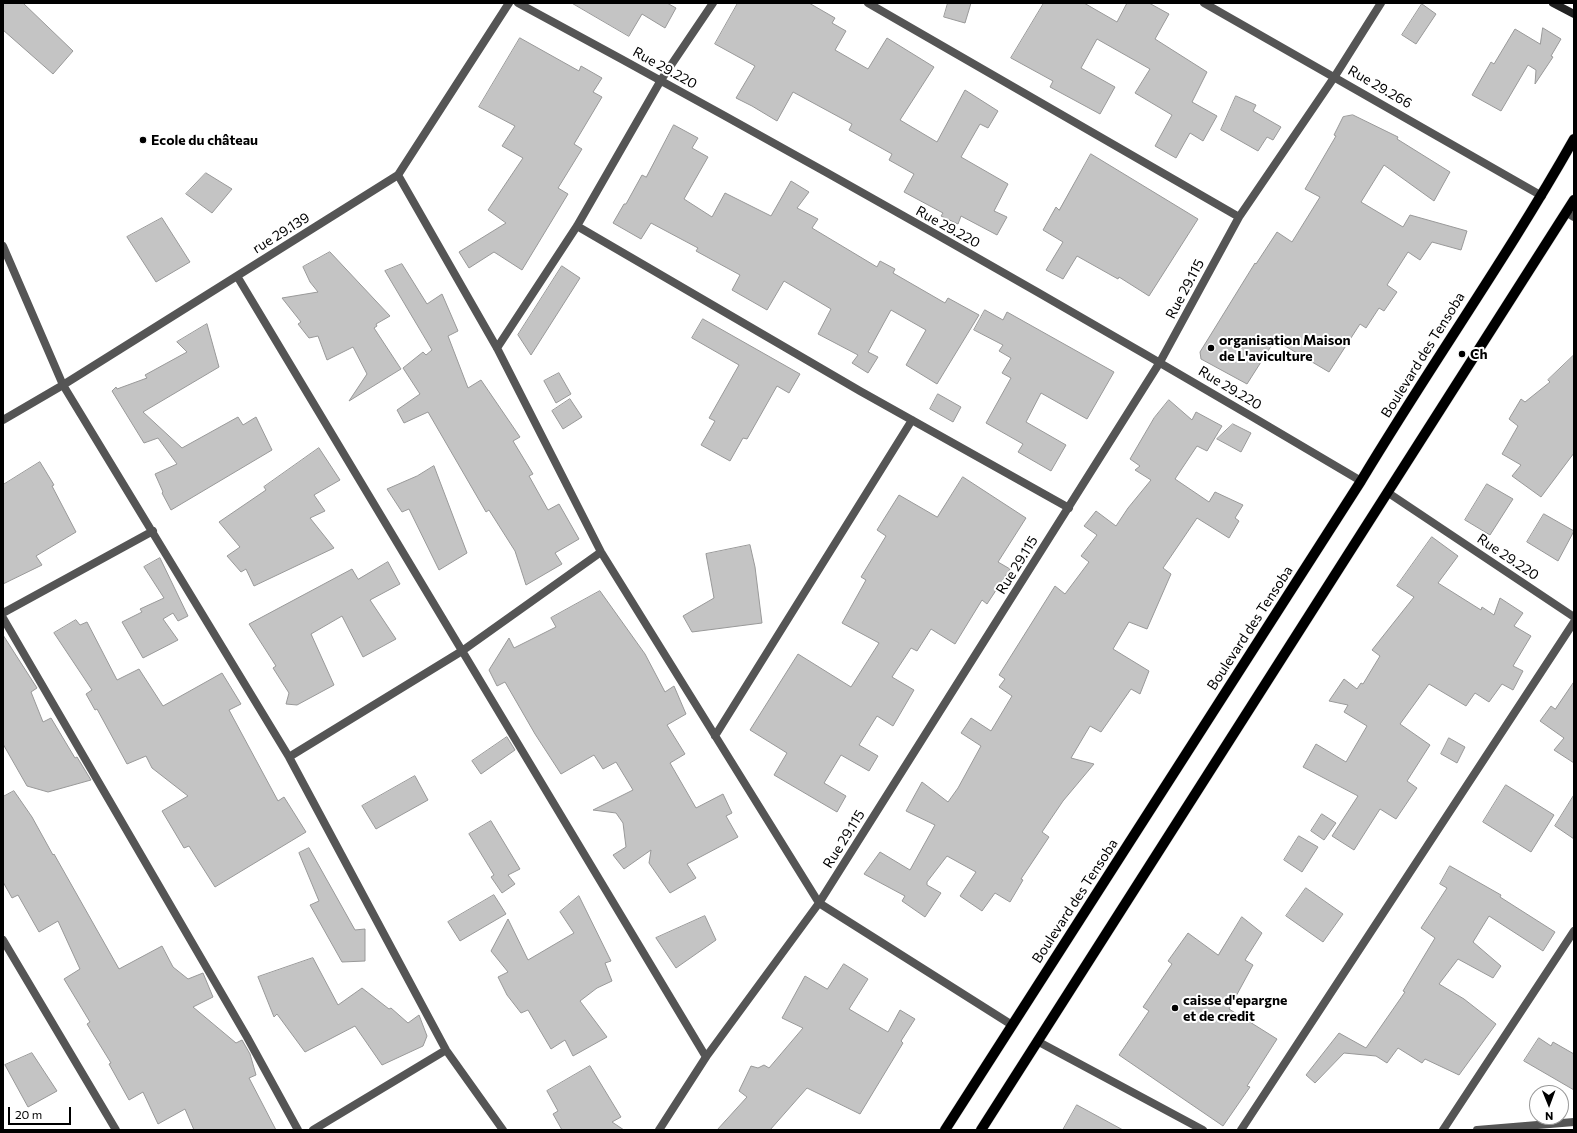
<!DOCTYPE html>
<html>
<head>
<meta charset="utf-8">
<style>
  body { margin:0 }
  #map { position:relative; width:1577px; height:1133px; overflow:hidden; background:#fff; font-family:Commissioner,sans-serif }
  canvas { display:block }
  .frame { position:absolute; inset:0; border:4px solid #000; pointer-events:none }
  .north { position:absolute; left:1529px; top:1085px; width:40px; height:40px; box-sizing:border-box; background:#fff; border:1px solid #999; border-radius:50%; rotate:179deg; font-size:11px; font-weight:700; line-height:16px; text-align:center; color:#000 }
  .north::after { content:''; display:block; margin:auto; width:14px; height:18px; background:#000; clip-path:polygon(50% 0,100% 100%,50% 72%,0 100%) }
  .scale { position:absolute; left:8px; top:1107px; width:63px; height:18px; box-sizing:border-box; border:2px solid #000; border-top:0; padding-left:5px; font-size:12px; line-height:14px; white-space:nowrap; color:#000; -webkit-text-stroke:3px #fff; paint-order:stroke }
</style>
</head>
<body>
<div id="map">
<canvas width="1577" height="1133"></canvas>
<div class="frame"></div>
<div class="north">N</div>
<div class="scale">20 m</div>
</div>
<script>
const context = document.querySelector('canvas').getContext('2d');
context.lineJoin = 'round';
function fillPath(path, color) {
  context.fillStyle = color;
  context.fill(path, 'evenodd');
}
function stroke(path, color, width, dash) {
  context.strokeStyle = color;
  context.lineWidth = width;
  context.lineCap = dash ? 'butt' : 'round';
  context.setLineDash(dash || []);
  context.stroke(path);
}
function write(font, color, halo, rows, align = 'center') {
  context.font = font + ' Commissioner,sans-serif';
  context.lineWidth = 4;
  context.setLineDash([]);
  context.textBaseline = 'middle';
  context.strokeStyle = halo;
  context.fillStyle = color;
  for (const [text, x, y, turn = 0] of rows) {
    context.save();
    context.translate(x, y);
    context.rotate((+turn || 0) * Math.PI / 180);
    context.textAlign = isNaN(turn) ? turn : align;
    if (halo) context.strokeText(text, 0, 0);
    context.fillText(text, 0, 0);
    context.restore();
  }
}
const building = new Path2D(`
  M 3,3 L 23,3 L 73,51 L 53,74 L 3,30 Z
  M 572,3 L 667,3 L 676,8 L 665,28 L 642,14 L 629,36 Z
  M 738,3 L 809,3 L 835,18 L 832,23 L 846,31 L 835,50 L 868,69 L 887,38 L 934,67 L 900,120 L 937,142 L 965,90 L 998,111 L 988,128 L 980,124 L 961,157 L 1008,184 L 994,211 L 1007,217 L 997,235 L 961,216 L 958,224 L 941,216 L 943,213 L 904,192 L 914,174 L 889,160 L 892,154 L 849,130 L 852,124 L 793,92 L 777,121 L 752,106 L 736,98 L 755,66 L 715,44 Z
  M 948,3 L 971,3 L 965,23 L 944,17 Z
  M 1044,3 L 1084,3 L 1117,22 L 1127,3 L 1149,3 L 1169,14 L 1155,39 L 1207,72 L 1192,102 L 1217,116 L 1203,141 L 1190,133 L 1176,158 L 1155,146 L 1172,115 L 1135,93 L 1150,69 L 1097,39 L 1081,68 L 1115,87 L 1100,114 L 1050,87 L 1053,81 L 1011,58 Z
  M 1422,4 L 1436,14 L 1416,44 L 1402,35 Z
  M 1543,28 L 1561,39 L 1551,56 L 1553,57 L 1535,84 L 1536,70 L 1528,65 L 1501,111 L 1472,95 L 1491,62 L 1494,64 L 1515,29 L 1540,44 Z
  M 520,38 L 579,71 L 581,66 L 602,78 L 593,92 L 602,97 L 574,144 L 582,149 L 558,188 L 568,194 L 522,270 L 494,252 L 469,268 L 459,252 L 506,223 L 488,210 L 523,158 L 502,146 L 515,126 L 479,107 Z
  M 1236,96 L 1256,105 L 1253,111 L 1281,127 L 1273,140 L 1267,137 L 1258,151 L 1221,130 Z
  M 1353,115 L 1398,137 L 1397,139 L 1450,172 L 1434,201 L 1384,165 L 1361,202 L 1403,227 L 1410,215 L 1467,231 L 1461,250 L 1432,242 L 1420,260 L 1408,252 L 1387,285 L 1397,292 L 1384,311 L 1379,308 L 1366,328 L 1360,324 L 1329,372 L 1275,340 L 1247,384 L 1201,359 L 1200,352 L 1255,263 L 1256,264 L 1277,232 L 1292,242 L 1320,197 L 1305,189 L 1336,136 L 1334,135 L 1343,117 Z
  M 674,125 L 698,138 L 692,148 L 708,157 L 684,199 L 712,217 L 725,193 L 771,216 L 791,181 L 809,192 L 797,208 L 818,219 L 812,228 L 877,267 L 880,261 L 895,269 L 893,273 L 945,303 L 948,298 L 979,315 L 937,384 L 906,365 L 926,330 L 891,310 L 868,352 L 878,357 L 868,373 L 852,363 L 858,355 L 818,334 L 831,309 L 784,281 L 767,310 L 732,290 L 740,275 L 696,251 L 698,248 L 651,223 L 641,239 L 613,223 L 624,204 L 626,204 L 642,175 L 646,177 Z
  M 1091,154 L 1198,219 L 1149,296 L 1119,277 L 1118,279 L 1077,256 L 1063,279 L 1046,270 L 1063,242 L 1043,230 L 1056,207 L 1059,210 Z
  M 206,173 L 232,189 L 212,213 L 186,194 Z
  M 162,218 L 190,262 L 156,282 L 127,237 Z
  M 330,252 L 390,316 L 376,324 L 377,326 L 374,328 L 401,369 L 349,401 L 367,374 L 353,347 L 327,360 L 318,336 L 309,338 L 298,324 L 301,322 L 282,298 L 318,292 L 310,282 L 303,267 Z
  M 402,264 L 427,304 L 442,294 L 458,331 L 448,336 L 468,388 L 481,380 L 520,437 L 513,441 L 533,474 L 529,476 L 548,510 L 559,504 L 579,539 L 555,553 L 562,564 L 526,585 L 515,551 L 489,510 L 486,512 L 428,412 L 404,423 L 397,410 L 420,394 L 403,368 L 423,352 L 426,355 L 432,350 L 385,271 Z
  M 562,266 L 580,278 L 531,355 L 518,335 Z
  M 985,310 L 1003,320 L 1007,312 L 1114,372 L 1087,419 L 1041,393 L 1026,422 L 1066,445 L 1051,471 L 1018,452 L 1023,444 L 986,423 L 1011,378 L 1002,373 L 1011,358 L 999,351 L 1003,345 L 974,330 Z
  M 703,319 L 800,374 L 789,393 L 777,386 L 747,439 L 743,438 L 730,461 L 701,445 L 715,421 L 709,418 L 739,365 L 692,338 Z
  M 207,324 L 219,367 L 143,412 L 182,448 L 238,417 L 243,425 L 256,417 L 272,450 L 171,510 L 162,493 L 163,492 L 155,474 L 177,464 L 158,438 L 144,443 L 112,391 L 116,387 L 117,389 L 147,378 L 145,375 L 187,352 L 177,342 Z
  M 1574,355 L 1574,453 L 1541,497 L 1512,476 L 1521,465 L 1502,454 L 1518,426 L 1509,419 L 1521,399 L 1525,402 L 1550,382 L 1548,380 Z
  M 559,373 L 571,394 L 556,403 L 544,381 Z
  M 938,394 L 961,407 L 953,422 L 930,409 Z
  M 570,399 L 582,417 L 563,429 L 552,411 Z
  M 1169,400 L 1192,420 L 1196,412 L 1222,426 L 1207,451 L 1197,446 L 1175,479 L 1209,502 L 1215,492 L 1243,505 L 1235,518 L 1239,521 L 1229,538 L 1197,518 L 1163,568 L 1171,574 L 1147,629 L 1129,622 L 1113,649 L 1149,671 L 1140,694 L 1131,689 L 1101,732 L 1090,726 L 1071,758 L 1094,764 L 1063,801 L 1042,832 L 1049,837 L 1021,879 L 1023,880 L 1010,902 L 995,893 L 982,911 L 960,896 L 976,872 L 947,856 L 927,882 L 927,885 L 941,893 L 925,917 L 902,901 L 905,896 L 864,874 L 880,852 L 910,870 L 935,825 L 906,811 L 922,782 L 948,802 L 958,788 L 981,746 L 961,733 L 971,718 L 991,731 L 1012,696 L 999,687 L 1005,679 L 999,675 L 1055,586 L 1065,594 L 1089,562 L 1081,556 L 1097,535 L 1084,526 L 1096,511 L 1116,526 L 1128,508 L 1151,480 L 1135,470 L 1140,466 L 1130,459 L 1154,418 Z
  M 1233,424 L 1251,433 L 1241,452 L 1217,439 Z
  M 319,448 L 340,480 L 314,495 L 325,511 L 310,518 L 334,548 L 254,586 L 246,569 L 241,572 L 227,556 L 240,547 L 219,522 L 266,490 L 264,487 Z
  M 40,462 L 54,485 L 52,486 L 76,532 L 36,556 L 42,565 L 3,584 L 3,485 Z
  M 434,466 L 467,553 L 439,570 L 409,509 L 402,512 L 387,489 L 417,476 Z
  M 963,477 L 1026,518 L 998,562 L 1010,569 L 987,604 L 982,600 L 955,644 L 931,629 L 917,651 L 911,648 L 892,677 L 914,690 L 893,726 L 877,716 L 859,745 L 878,756 L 869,771 L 841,755 L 824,783 L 846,796 L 837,812 L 774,775 L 787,753 L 750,730 L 798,654 L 851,687 L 879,643 L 842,623 L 866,580 L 861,577 L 886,536 L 877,530 L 899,495 L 937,517 Z
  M 1487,484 L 1513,499 L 1490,535 L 1465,520 Z
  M 1544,514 L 1574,531 L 1558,561 L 1527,542 Z
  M 1432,537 L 1458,556 L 1438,583 L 1481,610 L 1482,607 L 1494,615 L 1500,598 L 1523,613 L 1514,626 L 1531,636 L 1513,666 L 1523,671 L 1513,690 L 1502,684 L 1489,702 L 1475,693 L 1466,706 L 1429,684 L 1400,724 L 1430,745 L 1407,781 L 1417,788 L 1396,819 L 1380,809 L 1354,850 L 1332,836 L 1358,796 L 1303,767 L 1316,744 L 1346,762 L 1367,726 L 1344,712 L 1348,705 L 1329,701 L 1344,679 L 1357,689 L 1361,683 L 1363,684 L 1380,656 L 1372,650 L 1414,597 L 1397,586 Z
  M 750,545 L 755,567 L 762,623 L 692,632 L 683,616 L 714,598 L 706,554 Z
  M 160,558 L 188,616 L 178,621 L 173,613 L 163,619 L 178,640 L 143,658 L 122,622 L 142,612 L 140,609 L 164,598 L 144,567 Z
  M 388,562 L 400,584 L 370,600 L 396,639 L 363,657 L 342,616 L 311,634 L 334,685 L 297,705 L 286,704 L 289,693 L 273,668 L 276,666 L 249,624 L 352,569 L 358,579 Z
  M 600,591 L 645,654 L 665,692 L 674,686 L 686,714 L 667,725 L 685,754 L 670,763 L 696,808 L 723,794 L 732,813 L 726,816 L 738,837 L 687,864 L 696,878 L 670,893 L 649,863 L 651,850 L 624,869 L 613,855 L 626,847 L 623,823 L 616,813 L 593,810 L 633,790 L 616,762 L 603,769 L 594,755 L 561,774 L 535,734 L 505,682 L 497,686 L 489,670 L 509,638 L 514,648 L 556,627 L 551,618 Z
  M 76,620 L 80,625 L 87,622 L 117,680 L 139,669 L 163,706 L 222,673 L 241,704 L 229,710 L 278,801 L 284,797 L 306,832 L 215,887 L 189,846 L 184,848 L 162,811 L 188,796 L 152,768 L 146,756 L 127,764 L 97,709 L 95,710 L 86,694 L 92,690 L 54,633 Z
  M 3,635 L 37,688 L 31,692 L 43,722 L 51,718 L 75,758 L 77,757 L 91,780 L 48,792 L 27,786 L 3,744 Z
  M 1574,682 L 1574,763 L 1554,750 L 1564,738 L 1540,721 L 1551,706 L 1555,709 Z
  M 507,737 L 515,750 L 481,774 L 472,761 Z
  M 1449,738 L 1465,747 L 1457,763 L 1441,754 Z
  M 415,776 L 428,800 L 376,829 L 362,806 Z
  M 1506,785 L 1554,815 L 1531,852 L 1483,822 Z
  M 14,791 L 32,817 L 53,855 L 54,854 L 119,969 L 162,946 L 173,967 L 188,979 L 203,973 L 213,997 L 193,1007 L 236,1043 L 242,1040 L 250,1054 L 256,1075 L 249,1078 L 276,1130 L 194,1130 L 185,1109 L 158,1124 L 143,1092 L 129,1100 L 109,1064 L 111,1063 L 87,1024 L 90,1022 L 64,979 L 80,969 L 58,921 L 39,932 L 18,895 L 12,898 L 3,882 L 3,797 Z
  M 1574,795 L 1574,839 L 1555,826 Z
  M 1322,814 L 1336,823 L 1324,840 L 1311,831 Z
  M 491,821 L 520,869 L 508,875 L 515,884 L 502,893 L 491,877 L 494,875 L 469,834 Z
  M 1299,836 L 1318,847 L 1302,872 L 1284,860 Z
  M 309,848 L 355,930 L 365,929 L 365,961 L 342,962 L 310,905 L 319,901 L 299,853 Z
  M 1450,866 L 1501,895 L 1500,897 L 1555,932 L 1543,951 L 1489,916 L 1473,942 L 1501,966 L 1493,978 L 1458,959 L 1439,984 L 1464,999 L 1496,1024 L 1459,1075 L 1425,1059 L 1422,1063 L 1398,1048 L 1387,1063 L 1376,1056 L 1344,1053 L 1315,1083 L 1306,1075 L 1339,1033 L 1366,1048 L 1405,992 L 1403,991 L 1435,938 L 1421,928 L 1447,888 L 1440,884 Z
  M 1306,888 L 1343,914 L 1323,942 L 1286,916 Z
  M 494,895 L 506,914 L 460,941 L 448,922 Z
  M 579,896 L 611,961 L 605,963 L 612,981 L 597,988 L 580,1001 L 607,1037 L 573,1056 L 565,1040 L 551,1049 L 528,1010 L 521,1013 L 507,995 L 498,977 L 508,972 L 491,951 L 508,919 L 528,960 L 574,933 L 560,912 Z
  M 705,916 L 716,940 L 676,968 L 656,938 Z
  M 1242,917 L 1262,933 L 1245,960 L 1253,965 L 1229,1009 L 1277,1039 L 1247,1086 L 1250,1087 L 1223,1126 L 1119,1055 L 1149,1011 L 1143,1007 L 1172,964 L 1168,961 L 1188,933 L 1218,955 Z
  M 313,958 L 338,1005 L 362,988 L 389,1009 L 391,1008 L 408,1023 L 419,1015 L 427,1036 L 423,1046 L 382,1065 L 355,1026 L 305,1052 L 277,1014 L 274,1017 L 258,977 Z
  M 844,964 L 868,979 L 849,1009 L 888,1032 L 900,1010 L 915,1019 L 901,1041 L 903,1043 L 860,1114 L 807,1088 L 770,1130 L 717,1130 L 747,1097 L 739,1091 L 751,1066 L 758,1068 L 764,1065 L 769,1068 L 803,1028 L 782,1018 L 805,976 L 827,989 Z
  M 1539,1038 L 1551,1046 L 1553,1042 L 1574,1054 L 1574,1090 L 1524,1061 Z
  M 32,1053 L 57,1091 L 28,1107 L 5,1065 Z
  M 590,1066 L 621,1117 L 612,1122 L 624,1130 L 562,1130 L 553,1114 L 558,1111 L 547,1091 Z
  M 1077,1105 L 1123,1130 L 1063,1130 Z`);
fillPath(building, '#c4c4c4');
stroke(building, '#999', 1);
const primary = new Path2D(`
  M 945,1130 L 1361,481 C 1430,366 1508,256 1574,139
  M 981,1130 L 1574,200`);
stroke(primary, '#dbdbdb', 11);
stroke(new Path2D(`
  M 518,3 C 802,156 1083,316 1361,481
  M 868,3 L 1239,217
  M 1204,3 L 1542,196
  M 398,175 L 497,348 L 601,552 L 819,903 L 1012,1025
  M 1566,212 L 1574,217
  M 577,226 L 860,391 L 1069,508
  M 3,246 L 63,385 L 289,757 L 446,1050 L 503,1130
  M 237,276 L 706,1057
  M 497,348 L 577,226 L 661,80 L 713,3
  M 3,420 L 63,385 L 398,175 L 509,3
  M 1387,492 L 1574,617
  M 3,613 L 153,531
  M 3,618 L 247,1037 L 298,1130
  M 715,736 L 912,420
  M 289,757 L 462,651 L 601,552
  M 3,940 L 116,1130
  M 1037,1041 L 1203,1130
  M 313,1130 L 446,1050
  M 659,1130 L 706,1057 L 819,903 L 1160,362 L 1239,217 L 1335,76 L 1381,3
  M 1241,1130 L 1574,622
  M 1443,1130 L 1574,931
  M 1477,1130 L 1574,1122`), '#555', 8);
stroke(new Path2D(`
  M 1553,3 L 1574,14`), '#222', 8);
stroke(primary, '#000', 10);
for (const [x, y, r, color] of [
  [143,140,4,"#000"],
  [1211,348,4,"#000"],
  [1462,354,4,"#000"],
  [1175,1008,4,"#000"]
]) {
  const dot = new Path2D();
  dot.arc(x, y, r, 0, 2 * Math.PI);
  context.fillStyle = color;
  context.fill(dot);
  stroke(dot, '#fff', 1.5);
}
write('14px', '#000', '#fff', [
  ["Rue 29.220",665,68,29],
  ["Rue 29.266",1380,87,30],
  ["Rue 29.220",948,227,29],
  ["rue 29.139",281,233,-32],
  ["Rue 29.115",1185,289,-62],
  ["Boulevard des Tensoba",1423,355,-58],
  ["Rue 29.220",1230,388,31],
  ["Rue 29.220",1508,557,34],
  ["Rue 29.115",1017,565,-58],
  ["Boulevard des Tensoba",1250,628,-57],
  ["Rue 29.115",844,839,-58],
  ["Boulevard des Tensoba",1075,901,-57]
]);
write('bold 14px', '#000', '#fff', [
  ["Ecole du château",151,140],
  ["organisation Maison",1219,340],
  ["de L'aviculture",1219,356],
  ["Ch",1470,354],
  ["caisse d'epargne",1183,1000],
  ["et de credit",1183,1016]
], 'left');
</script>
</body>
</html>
